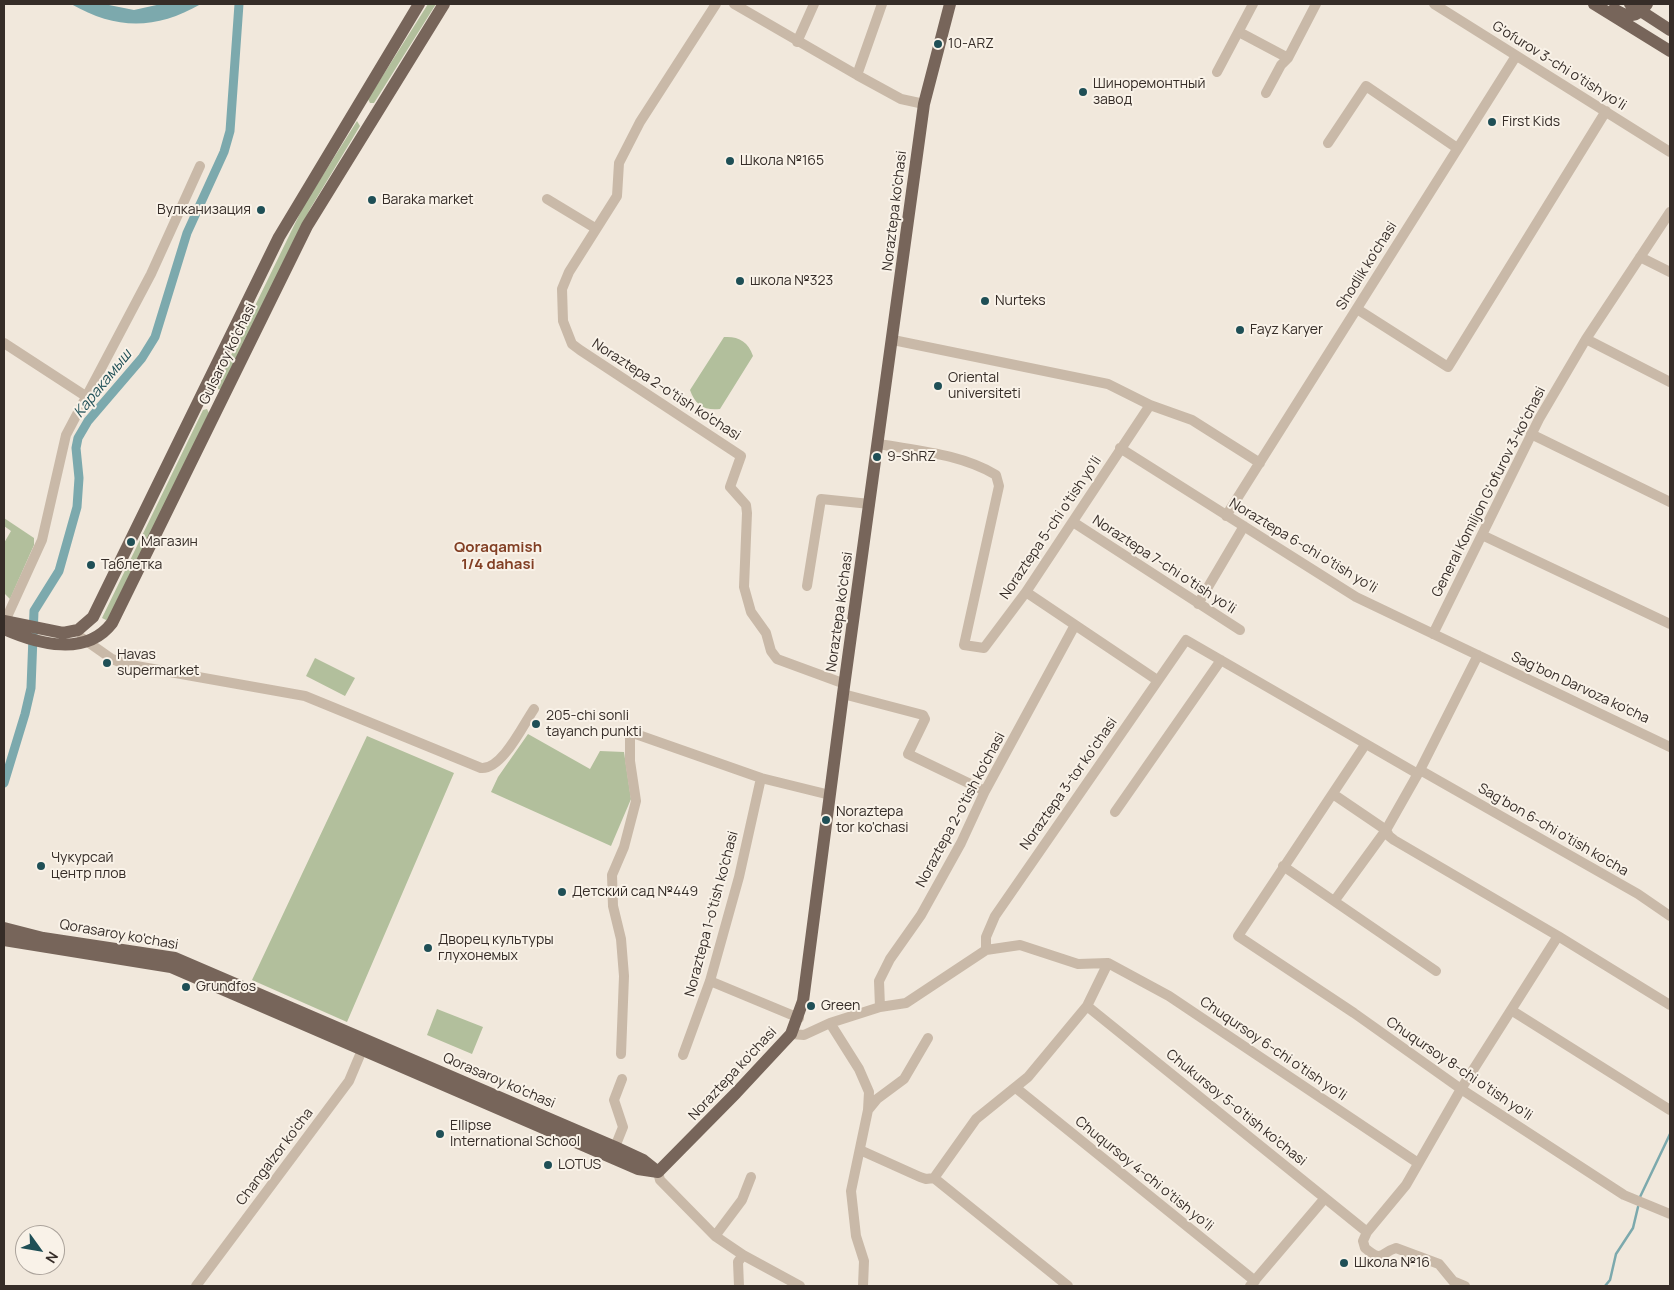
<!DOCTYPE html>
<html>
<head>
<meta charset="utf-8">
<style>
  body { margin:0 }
  #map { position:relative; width:1674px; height:1290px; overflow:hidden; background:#f1e8dc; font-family:Manrope,sans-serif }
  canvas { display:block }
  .frame { position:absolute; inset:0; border:5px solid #362d28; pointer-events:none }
  .north { position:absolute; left:15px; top:1225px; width:50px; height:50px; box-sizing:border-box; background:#f9f2e8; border:1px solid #aba39b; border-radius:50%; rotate:122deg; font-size:14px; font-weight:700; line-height:20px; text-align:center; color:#362d28 }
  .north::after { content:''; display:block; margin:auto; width:18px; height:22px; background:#1f4f56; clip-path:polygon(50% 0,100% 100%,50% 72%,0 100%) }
</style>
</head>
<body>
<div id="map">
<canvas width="1674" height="1290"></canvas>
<div class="frame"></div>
<div class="north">N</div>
</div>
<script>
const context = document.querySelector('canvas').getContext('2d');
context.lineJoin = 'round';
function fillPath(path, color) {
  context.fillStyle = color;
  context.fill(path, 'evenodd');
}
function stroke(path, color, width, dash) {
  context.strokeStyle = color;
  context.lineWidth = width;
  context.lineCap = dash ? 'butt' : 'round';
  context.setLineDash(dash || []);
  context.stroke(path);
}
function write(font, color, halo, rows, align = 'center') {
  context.font = font + ' Manrope,sans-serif';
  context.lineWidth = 4;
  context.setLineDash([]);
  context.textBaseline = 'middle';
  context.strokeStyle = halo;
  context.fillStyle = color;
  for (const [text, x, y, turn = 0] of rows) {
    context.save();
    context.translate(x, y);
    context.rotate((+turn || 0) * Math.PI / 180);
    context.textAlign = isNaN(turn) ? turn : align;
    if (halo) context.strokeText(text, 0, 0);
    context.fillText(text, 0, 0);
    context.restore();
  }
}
fillPath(new Path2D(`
  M 428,4 L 436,4 L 374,103 L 370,103 L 368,99 Z
  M 357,121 L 360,126 L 310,209 L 221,390 L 215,388 L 304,205 Z
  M 724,337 C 738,336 748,341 753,356 L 720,409 C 705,411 695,405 690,390 Z
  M 207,409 L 209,413 L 108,621 L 102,618 L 203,410 Z
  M 4,518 L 34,538 L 34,545 L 10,599 L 4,593 L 4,543 L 11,531 L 4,526 Z
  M 315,658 L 355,678 L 345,696 L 306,676 Z
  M 528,734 L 590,769 L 600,751 L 624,752 L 631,799 L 611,846 L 491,792 L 498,777 Z
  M 367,736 L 454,773 L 347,1022 L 252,980 Z
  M 437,1009 L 483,1027 L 472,1054 L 427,1035 Z`), '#b2bf9c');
fillPath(new Path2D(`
  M 71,4 L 104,4 L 134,10 L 161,4 L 201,4 C 155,30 117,30 71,4 Z`), '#7ca9ad');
stroke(new Path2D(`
  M 1640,1197 L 1670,1134
  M 1605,1286 L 1610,1280 L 1616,1254 L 1633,1228 L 1638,1207`), '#7ca9ad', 2.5);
stroke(new Path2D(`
  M 4,783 L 25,714 L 31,688 L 34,611 L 59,571 L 77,507 L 79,478 L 76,448 L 78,438 L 88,421 L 142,358 L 155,337 L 187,233 L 224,152 L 230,131 L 239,4`), '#7ca9ad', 9);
stroke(new Path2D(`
  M 716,4 L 640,122 L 619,163 L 617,196 L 569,272 L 562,289 L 563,321 L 572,344 L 580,350 L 741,456 L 730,487 L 746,505 L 747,513 L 744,587 L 751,612 L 766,633 L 771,651 L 777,659 L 845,684
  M 734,4 L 857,75 L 901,99 L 924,104
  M 1434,4 L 1670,152
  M 1239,32 L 1288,58
  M 797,42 L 814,4
  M 1217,72 L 1253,4
  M 857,75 L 882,4
  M 1266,93 L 1281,65 L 1288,58 L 1316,4
  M 1328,143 L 1366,86 L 1457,148
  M 547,199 L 595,228
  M 1640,257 L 1670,272
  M 1357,309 L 1448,367 L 1606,111
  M 1586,339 L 1670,382
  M 893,340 L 1108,384 L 1150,405 L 1192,420 L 1260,463
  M 4,343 L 87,397
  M 1531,434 L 1670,502
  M 879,444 C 918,451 961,454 996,475 L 999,486 L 964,645 L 984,648 L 1026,592 L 1150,405
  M 1120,448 L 1356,597 L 1670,747
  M 1226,516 L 1516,56
  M 1073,522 L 1240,630
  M 1482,535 L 1670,624
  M 807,586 L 821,499 L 870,504
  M 1026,592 L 1157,680
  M 1198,604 L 1244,526
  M 4,619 L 6,619 L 42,540 L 66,435 L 151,274 L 200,166
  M 1433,634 L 1539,419 L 1586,339 L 1670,212
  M 82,638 L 112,659 L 125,664 L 305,696 L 481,768 C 502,770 523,725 534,709
  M 843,694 L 923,715 L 925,719 L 908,754 L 985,791
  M 1365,745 L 1238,936 L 1354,1013 L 1461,1089 L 1624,1195 L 1670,1214
  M 1420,770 L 1638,894 L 1670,916
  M 1333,794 L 1386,830 L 1389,836 L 1394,840 L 1558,936 L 1670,1005
  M 1115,812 L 1221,660
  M 1283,866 L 1436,971
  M 1335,900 L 1386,830 L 1420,770 L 1478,655
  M 986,950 L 986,937 L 995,916 L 1186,640 L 1418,774
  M 710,981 L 799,1018
  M 1087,1006 L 1367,1232
  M 880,1007 L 879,981 L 890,959 L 921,915 L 961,843 L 985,791 L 1075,625
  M 1511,1010 L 1670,1110
  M 830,1023 L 859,1069 L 869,1092 L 868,1110 L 851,1191 L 856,1236 L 864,1261 L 863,1286
  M 791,1034 L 804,1035 L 830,1023 L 880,1007 L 906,1003 L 986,950 L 1020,945 L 1078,964 L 1108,963 L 1169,996 L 1418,1163
  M 621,1054 L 624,976 L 621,939 L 613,906 L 612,875 L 624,847 L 636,801 L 630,761 L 630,732 L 761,778 L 830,795
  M 683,1055 L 710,981 L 739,877 L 761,778
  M 1016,1088 L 1255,1281
  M 868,1110 L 877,1099 L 904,1079 L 928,1038
  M 615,1147 L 623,1127 L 614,1100 L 622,1079
  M 860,1150 L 920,1177 L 926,1179 L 934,1178 L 1068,1286
  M 658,1172 L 660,1180 L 715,1236 L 743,1255 L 800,1286
  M 934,1178 L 976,1119 L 1028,1077 L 1087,1006 L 1108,963
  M 715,1236 L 742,1200 L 751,1177
  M 196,1286 L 349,1081 L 365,1043
  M 739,1286 L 738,1262 L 743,1255
  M 1250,1286 L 1325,1198
  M 1465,1286 L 1453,1281 L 1439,1264 L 1396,1248 C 1380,1253 1383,1263 1365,1248 L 1363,1241 L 1367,1232 L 1406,1185 L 1461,1089 L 1558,936`), '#c9b9a8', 10);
stroke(new Path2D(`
  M 1594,4 L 1670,51
  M 1630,4 L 1670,30
  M 1614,9 C 1628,18 1637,18 1647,4
  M 4,621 L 63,633 L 78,630 L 93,617 L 279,237 L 419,4
  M 4,629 C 38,644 86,657 112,623 L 307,226 L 444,4
  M 4,928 L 43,938 L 175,958 L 615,1147 L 643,1160 L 658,1172
  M 4,940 L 171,967 L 638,1169 L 658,1172
  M 658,1172 L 736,1093 L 791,1034 L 803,1001 L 843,694 L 924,104 L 950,4`), '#77655a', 12);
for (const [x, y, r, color] of [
  [938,44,5,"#1f4f56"],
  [1083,92,5,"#1f4f56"],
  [1492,122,5,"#1f4f56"],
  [730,161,5,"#1f4f56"],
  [372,200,5,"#1f4f56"],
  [261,210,5,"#1f4f56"],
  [740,281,5,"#1f4f56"],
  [985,301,5,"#1f4f56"],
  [1240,330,5,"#1f4f56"],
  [938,386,5,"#1f4f56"],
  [877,457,5,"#1f4f56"],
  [131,542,5,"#1f4f56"],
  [91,565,5,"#1f4f56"],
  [107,663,5,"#1f4f56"],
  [536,724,5,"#1f4f56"],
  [826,820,5,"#1f4f56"],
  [41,866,5,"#1f4f56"],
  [562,892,5,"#1f4f56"],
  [428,948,5,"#1f4f56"],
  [186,987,5,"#1f4f56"],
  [811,1006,5,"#1f4f56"],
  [440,1134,5,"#1f4f56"],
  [548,1165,5,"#1f4f56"],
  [1344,1263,5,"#1f4f56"]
]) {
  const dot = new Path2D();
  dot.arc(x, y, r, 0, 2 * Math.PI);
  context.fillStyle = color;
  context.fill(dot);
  stroke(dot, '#f9f2e8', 2);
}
write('14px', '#362d28', '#f9f2e8', [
  ["10-ARZ",948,44],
  ["Шиноремонтный",1093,84],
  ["завод",1093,100],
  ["First Kids",1502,122],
  ["Школа №165",740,161],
  ["Baraka market",382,200],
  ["Вулканизация",251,210,"right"],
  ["школа №323",750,281],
  ["Nurteks",995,301],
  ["Fayz Karyer",1250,330],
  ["Oriental",948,378],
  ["universiteti",948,394],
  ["9-ShRZ",887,457],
  ["Магазин",141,542],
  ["Таблетка",101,565],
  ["Havas",117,655],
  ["supermarket",117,671],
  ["205-chi sonli",546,716],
  ["tayanch punkti",546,732],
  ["Noraztepa",836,812],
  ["tor ko'chasi",836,828],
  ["Чукурсай",51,858],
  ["центр плов",51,874],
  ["Детский сад №449",572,892],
  ["Дворец культуры",438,940],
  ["глухонемых",438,956],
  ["Grundfos",196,987],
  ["Green",821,1006],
  ["Ellipse",450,1126],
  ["International School",450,1142],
  ["LOTUS",558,1165],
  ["Школа №16",1354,1263]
], 'left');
write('14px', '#362d28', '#f9f2e8', [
  ["G'ofurov 3-chi o'tish yo'li",1559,66,32],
  ["Noraztepa ko'chasi",895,211,-83],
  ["Shodlik ko'chasi",1367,266,-58],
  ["Gulsaroy ko'chasi",228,354,-64],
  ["Noraztepa 2-oʻtish ko'chasi",666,390,33],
  ["General Komiljon Gʻofurov 3-koʻchasi",1489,492,-63],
  ["Noraztepa 5-chi o'tish yo'li",1051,528,-56],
  ["Noraztepa 6-chi o'tish yo'li",1303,546,31],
  ["Noraztepa 7-chi o'tish yo'li",1164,565,33],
  ["Noraztepa ko'chasi",840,612,-82],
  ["Sag'bon Darvoza ko'cha",1580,688,25],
  ["Noraztepa 3-tor ko‘chasi",1069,784,-55],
  ["Noraztepa 2-o'tish ko'chasi",961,810,-62],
  ["Sag'bon 6-chi o'tish ko'cha",1553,830,30],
  ["Noraztepa 1-o'tish ko'chasi",712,914,-75],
  ["Qorasaroy ko'chasi",119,935,10],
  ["Chuqursoy 6-chi o'tish yo'li",1273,1049,34],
  ["Chuqursoy 8-chi o'tish yo'li",1459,1069,34],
  ["Noraztepa ko'chasi",733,1074,-47],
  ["Qorasaroy ko'chasi",499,1081,23],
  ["Chukursoy 5-o'tish ko'chasi",1236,1108,39],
  ["Changalzor ko'cha",275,1157,-53],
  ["Chuqursoy 4-chi o'tish yo'li",1144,1174,39]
]);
write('italic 15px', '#1f4f56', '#f9f2e8', [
  ["Каракамыш",103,384,-51]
]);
write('bold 15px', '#823f24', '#f9f2e8', [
  ["Qoraqamish",498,548],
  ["1/4 dahasi",498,565]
]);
</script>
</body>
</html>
